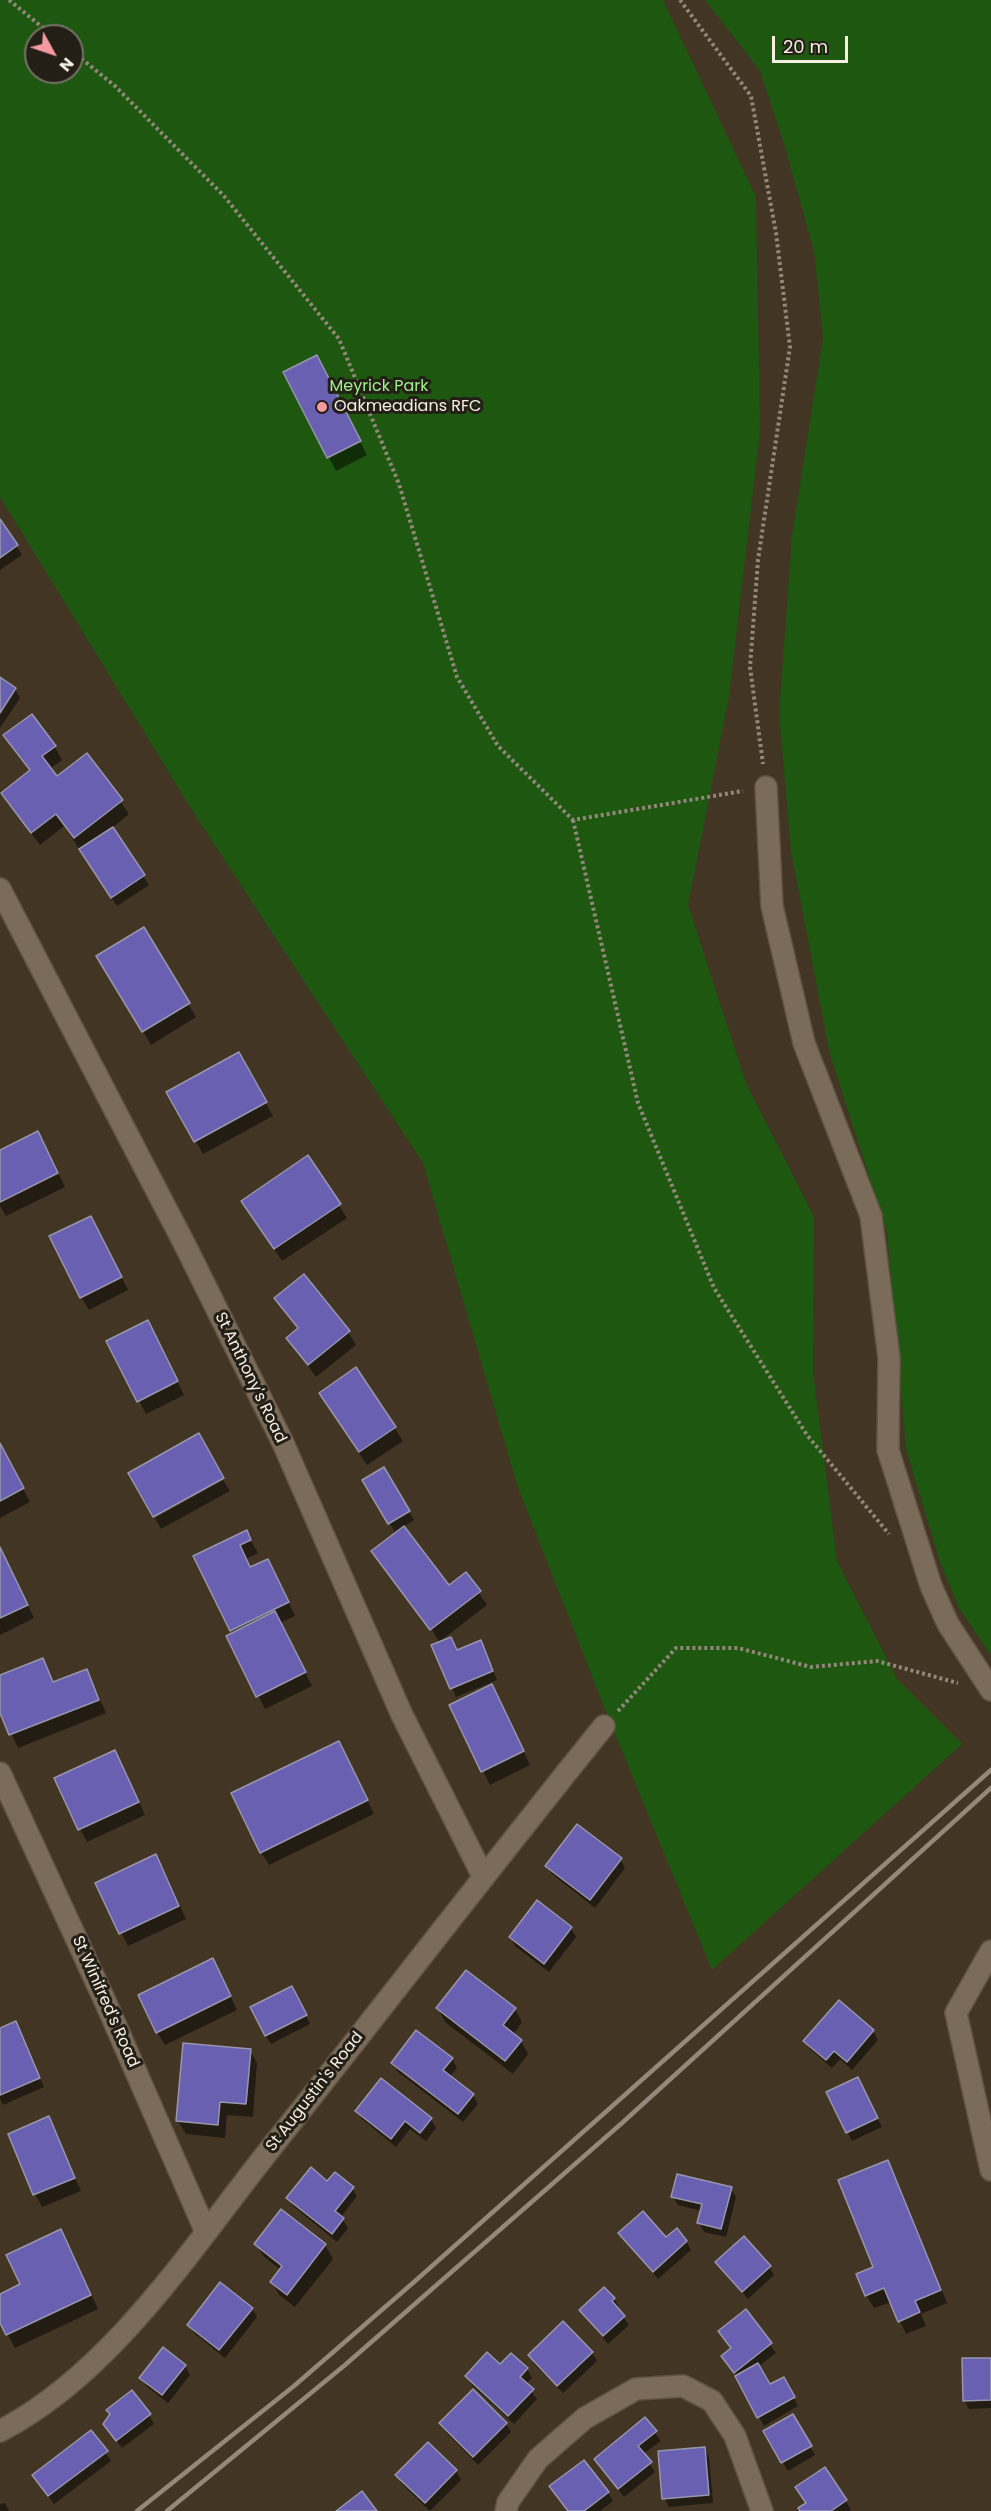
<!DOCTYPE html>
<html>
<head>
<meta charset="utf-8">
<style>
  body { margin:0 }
  #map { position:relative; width:991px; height:2511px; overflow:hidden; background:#423524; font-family:Poppins,sans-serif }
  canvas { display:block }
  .north { position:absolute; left:24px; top:24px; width:60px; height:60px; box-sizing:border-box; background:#231e16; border:2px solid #777168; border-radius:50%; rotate:130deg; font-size:16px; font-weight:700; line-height:24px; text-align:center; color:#f6eee3 }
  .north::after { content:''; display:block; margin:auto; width:21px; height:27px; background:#f49aa2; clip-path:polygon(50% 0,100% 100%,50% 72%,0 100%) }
  .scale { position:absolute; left:772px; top:36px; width:76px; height:27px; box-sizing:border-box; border:3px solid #f6eee3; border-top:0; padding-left:8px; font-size:18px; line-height:21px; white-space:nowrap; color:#f6eee3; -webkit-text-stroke:4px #231e16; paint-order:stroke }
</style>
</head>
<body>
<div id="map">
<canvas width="991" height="2511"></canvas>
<div class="north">N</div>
<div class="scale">20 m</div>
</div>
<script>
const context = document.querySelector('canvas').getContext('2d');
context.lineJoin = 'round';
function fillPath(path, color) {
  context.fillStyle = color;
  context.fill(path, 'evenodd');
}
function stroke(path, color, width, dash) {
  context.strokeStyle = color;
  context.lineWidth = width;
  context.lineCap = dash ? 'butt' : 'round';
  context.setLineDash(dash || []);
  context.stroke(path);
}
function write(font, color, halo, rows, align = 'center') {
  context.font = font + ' Poppins,sans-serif';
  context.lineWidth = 6;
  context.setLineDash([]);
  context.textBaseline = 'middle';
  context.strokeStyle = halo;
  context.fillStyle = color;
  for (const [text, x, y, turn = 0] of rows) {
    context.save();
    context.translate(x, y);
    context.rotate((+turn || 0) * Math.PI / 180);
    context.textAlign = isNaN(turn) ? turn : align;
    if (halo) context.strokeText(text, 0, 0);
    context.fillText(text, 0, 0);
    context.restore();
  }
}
fillPath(new Path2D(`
  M 0,0 L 663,0 L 756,197 L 760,431 L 729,696 L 688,905 L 746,1083 L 814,1217 L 813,1372 L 837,1561 L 897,1679 L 962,1744 L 712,1970 L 606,1712 L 517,1485 L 423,1163 L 195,815 L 0,497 ZM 36,36 L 72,36 L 72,72 L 36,72 Z
  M 705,0 L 991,0 L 991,1655 L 959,1608 L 941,1565 L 906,1449 L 887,1232 L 830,1055 L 791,851 L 779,714 L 792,535 L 823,338 L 814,251 L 785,147 L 760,71 Z`), '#1d5710');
fillPath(new Path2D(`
  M 324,370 L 367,455 L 336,471 L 285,373 Z
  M 0,521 L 22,555 L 0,570 Z
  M 0,679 L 15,689 L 20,698 L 0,728 Z
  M 5,735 L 55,747 L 62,760 L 50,769 L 57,778 L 87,755 L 129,814 L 112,828 L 149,885 L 117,906 L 64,826 L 40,845 L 2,794 L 31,772 Z
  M 143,929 L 196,1017 L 151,1045 L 98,956 Z
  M 238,1054 L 273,1116 L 203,1154 L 168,1092 Z
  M 45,1146 L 65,1187 L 6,1216 L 0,1206 L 0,1152 Z
  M 308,1158 L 347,1218 L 282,1261 L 251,1214 Z
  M 98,1231 L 128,1290 L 89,1310 L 81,1297 Z
  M 276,1299 L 348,1332 L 356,1345 L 316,1377 L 288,1338 L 298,1330 Z
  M 155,1335 L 184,1395 L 146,1414 L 108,1342 Z
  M 356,1369 L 403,1441 L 367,1465 L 328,1406 Z
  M 0,1445 L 30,1502 L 0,1518 Z
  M 384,1469 L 414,1520 L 403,1527 L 449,1587 L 466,1574 L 487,1605 L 439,1642 L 428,1622 L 426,1624 L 373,1551 L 396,1534 L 364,1480 Z
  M 223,1480 L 230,1491 L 161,1529 L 155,1518 Z
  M 246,1532 L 258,1553 L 246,1559 L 251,1569 L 275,1574 L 295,1616 L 280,1623 L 312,1686 L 265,1709 L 228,1636 L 233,1634 L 195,1557 Z
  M 0,1549 L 34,1618 L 0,1635 Z
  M 433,1645 L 457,1652 L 485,1651 L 497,1680 L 456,1697 Z
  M 43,1660 L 54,1683 L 87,1671 L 106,1713 L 18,1748 L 0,1708 L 0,1677 Z
  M 499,1699 L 530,1765 L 490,1785 L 451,1706 Z
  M 346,1756 L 374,1814 L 269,1865 L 261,1852 Z
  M 122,1765 L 145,1815 L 87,1842 L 80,1829 Z
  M 620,1859 L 625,1868 L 595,1908 L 552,1874 L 547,1866 Z
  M 163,1869 L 186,1919 L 128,1946 L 97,1883 Z
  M 571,1928 L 576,1937 L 549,1972 L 515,1946 L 510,1937 Z
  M 220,1973 L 237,2010 L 165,2045 L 157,2032 Z
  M 296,1996 L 310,2024 L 271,2044 L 266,2036 Z
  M 438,2008 L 515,2009 L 522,2022 L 513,2035 L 521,2041 L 528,2054 L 513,2074 L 445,2022 Z
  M 0,2030 L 20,2032 L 44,2087 L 3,2105 L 0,2099 Z
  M 873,2031 L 878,2040 L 852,2070 L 840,2059 L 832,2068 L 810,2049 L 805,2041 Z
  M 250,2050 L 257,2063 L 253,2117 L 227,2115 L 225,2138 L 186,2134 L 178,2121 Z
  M 452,2059 L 457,2068 L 449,2077 L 473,2095 L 478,2104 L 463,2122 L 398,2072 L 393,2063 Z
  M 862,2087 L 882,2127 L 852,2141 L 828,2093 Z
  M 357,2111 L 431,2119 L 436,2128 L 426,2141 L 410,2129 L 396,2147 L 362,2119 Z
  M 48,2118 L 81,2191 L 42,2207 L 35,2194 Z
  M 887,2162 L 895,2175 L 947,2303 L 921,2314 L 926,2326 L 906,2334 L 891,2302 L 874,2308 L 866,2295 L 875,2268 Z
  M 328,2183 L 352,2188 L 357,2196 L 341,2217 L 348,2228 L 337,2242 L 293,2206 L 288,2198 Z
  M 731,2189 L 736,2197 L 726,2237 L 704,2232 L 699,2223 L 702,2211 L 678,2205 L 673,2197 Z
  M 281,2211 L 325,2245 L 333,2259 L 295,2307 L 279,2295 L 272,2282 L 281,2270 L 264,2257 L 256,2244 Z
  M 620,2233 L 686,2241 L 691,2250 L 658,2279 Z
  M 68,2244 L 98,2309 L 15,2348 L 0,2320 L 0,2296 L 22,2285 Z
  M 717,2262 L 769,2267 L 774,2275 L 748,2299 Z
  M 614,2299 L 619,2307 L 617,2309 L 629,2325 L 608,2344 L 581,2311 Z
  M 252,2309 L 257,2317 L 225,2358 L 194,2333 L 189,2325 Z
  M 746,2312 L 776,2353 L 759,2366 L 770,2386 L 783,2379 L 798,2406 L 764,2426 L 737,2376 L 728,2365 Z
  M 592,2353 L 597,2361 L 563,2393 L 534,2364 L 529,2355 Z
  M 991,2359 L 991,2408 L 969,2409 L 964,2400 Z
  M 185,2366 L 190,2375 L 168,2403 L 146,2386 L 141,2378 Z
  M 500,2367 L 527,2369 L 532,2378 L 526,2384 L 537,2399 L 514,2424 L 472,2385 L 467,2376 Z
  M 149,2415 L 154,2424 L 122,2448 L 105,2424 Z
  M 792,2416 L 815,2455 L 788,2471 L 765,2431 Z
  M 645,2419 L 661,2441 L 643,2454 L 655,2472 L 624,2497 L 595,2459 Z
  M 441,2424 L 506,2424 L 511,2432 L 478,2465 L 446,2432 Z
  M 91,2432 L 111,2461 L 54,2504 L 39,2484 Z
  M 704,2449 L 709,2457 L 713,2503 L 669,2507 L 664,2498 Z
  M 825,2469 L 846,2501 L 851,2510 L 849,2511 L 802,2511 Z
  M 456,2471 L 461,2480 L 430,2511 L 402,2484 L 397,2475 Z
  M 608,2493 L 613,2501 L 600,2511 L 568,2511 Z
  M 5,2503 L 9,2511 L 0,2511 L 0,2504 Z`), '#0007');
const building = new Path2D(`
  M 317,355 L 361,441 L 327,458 L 283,372 Z
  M 0,519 L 18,545 L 0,558 Z
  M 0,677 L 16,688 L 0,713 Z
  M 32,714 L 56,746 L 42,756 L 57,776 L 87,753 L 123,800 L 74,838 L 56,814 L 31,833 L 1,793 L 30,770 L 3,735 Z
  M 113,827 L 145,875 L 111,898 L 79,849 Z
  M 144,927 L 190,1003 L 142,1032 L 96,956 Z
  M 239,1052 L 267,1102 L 194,1142 L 166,1092 Z
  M 38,1131 L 58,1173 L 0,1202 L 0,1150 Z
  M 308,1155 L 341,1204 L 274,1249 L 241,1201 Z
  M 91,1216 L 122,1277 L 80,1298 L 49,1236 Z
  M 304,1274 L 350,1331 L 308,1365 L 286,1338 L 298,1328 L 274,1298 Z
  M 148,1320 L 178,1381 L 137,1402 L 106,1341 Z
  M 356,1367 L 396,1427 L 359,1452 L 319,1393 Z
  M 199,1433 L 224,1478 L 153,1517 L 128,1473 Z
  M 0,1443 L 24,1488 L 0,1501 Z
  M 384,1467 L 410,1511 L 388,1524 L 362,1480 Z
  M 404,1526 L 449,1585 L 466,1572 L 481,1591 L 430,1630 L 371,1551 Z
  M 247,1530 L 251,1540 L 240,1545 L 250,1567 L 268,1559 L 289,1602 L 230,1631 L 193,1556 Z
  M 0,1547 L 28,1605 L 0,1618 Z
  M 275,1611 L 306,1672 L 256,1697 L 226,1636 Z
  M 451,1637 L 457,1650 L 481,1640 L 493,1671 L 450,1689 L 431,1645 Z
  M 43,1658 L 53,1682 L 87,1669 L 99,1700 L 9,1735 L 0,1713 L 0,1675 Z
  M 492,1684 L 524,1751 L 481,1772 L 449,1705 Z
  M 339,1741 L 368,1800 L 260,1853 L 231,1793 Z
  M 115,1750 L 139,1802 L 78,1830 L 54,1778 Z
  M 577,1824 L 622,1858 L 590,1900 L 545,1866 Z
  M 156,1854 L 179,1906 L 119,1934 L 95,1883 Z
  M 537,1900 L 572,1927 L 544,1964 L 509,1937 Z
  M 213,1958 L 231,1996 L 156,2033 L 138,1995 Z
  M 466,1970 L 516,2008 L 503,2025 L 522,2040 L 505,2061 L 436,2008 Z
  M 292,1986 L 307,2015 L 265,2036 L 250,2007 Z
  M 839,2000 L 874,2030 L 847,2062 L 834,2051 L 826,2060 L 803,2041 Z
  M 16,2021 L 40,2078 L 0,2095 L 0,2028 Z
  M 416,2030 L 453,2058 L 443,2070 L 474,2094 L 458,2114 L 391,2063 Z
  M 183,2043 L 251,2049 L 246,2104 L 220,2102 L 218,2125 L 176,2121 Z
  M 858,2077 L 878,2118 L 846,2133 L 826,2092 Z
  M 381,2078 L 432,2118 L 420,2133 L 405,2121 L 391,2139 L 355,2111 Z
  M 49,2116 L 75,2178 L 33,2195 L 8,2134 Z
  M 888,2160 L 941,2290 L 915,2301 L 920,2312 L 898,2322 L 884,2288 L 865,2296 L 856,2274 L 873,2267 L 838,2180 Z
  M 311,2167 L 327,2181 L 335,2172 L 354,2187 L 335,2211 L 344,2218 L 332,2234 L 286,2198 Z
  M 677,2174 L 732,2187 L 721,2229 L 697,2223 L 702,2204 L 671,2197 Z
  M 281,2209 L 326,2244 L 287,2295 L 270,2282 L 282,2266 L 254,2244 Z
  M 643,2211 L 666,2237 L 677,2228 L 687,2241 L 653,2272 L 618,2233 Z
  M 61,2229 L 91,2295 L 6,2335 L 0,2323 L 0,2294 L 20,2284 L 6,2255 Z
  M 744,2236 L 771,2266 L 742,2292 L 715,2262 Z
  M 220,2282 L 253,2308 L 219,2350 L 187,2325 Z
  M 604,2287 L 615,2298 L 612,2301 L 625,2316 L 603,2336 L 579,2310 Z
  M 746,2309 L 772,2343 L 734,2373 L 721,2356 L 731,2348 L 718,2331 Z
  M 563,2321 L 593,2352 L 557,2386 L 528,2355 Z
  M 163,2347 L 186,2365 L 162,2395 L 139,2378 Z
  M 487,2352 L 500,2364 L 511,2353 L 528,2368 L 520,2377 L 534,2389 L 508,2416 L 465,2376 Z
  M 962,2358 L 991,2358 L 991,2400 L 963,2401 Z
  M 758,2363 L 770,2384 L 784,2377 L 795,2397 L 757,2418 L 735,2376 Z
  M 473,2389 L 507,2423 L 473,2457 L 439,2423 Z
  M 132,2390 L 151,2414 L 116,2441 L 103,2424 L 110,2414 L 106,2410 Z
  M 793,2414 L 812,2446 L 781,2463 L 763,2431 Z
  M 645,2417 L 657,2431 L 638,2446 L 652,2462 L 618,2489 L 594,2459 Z
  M 91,2430 L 108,2451 L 48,2496 L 32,2475 Z
  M 428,2442 L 457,2470 L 425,2503 L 395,2475 Z
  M 705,2447 L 709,2495 L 662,2499 L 658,2451 Z
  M 584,2460 L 609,2492 L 584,2511 L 568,2511 L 549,2486 Z
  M 825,2467 L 847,2500 L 831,2511 L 800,2511 L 798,2508 L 806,2503 L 795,2487 Z
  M 362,2491 L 377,2511 L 336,2511 Z`);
fillPath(building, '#6960b2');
stroke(building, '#9796ad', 1.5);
const minor = new Path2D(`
  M 766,787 L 772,906 L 804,1043 L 871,1216 L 889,1358 L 888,1450 L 931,1586 L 948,1624 L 991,1690
  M 0,889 L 187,1249 L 283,1443 L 402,1715 L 483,1876
  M 0,1773 L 105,2001 L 206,2232
  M 991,1951 L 956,2013 L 991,2170
  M 0,2431 C 111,2374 191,2249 267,2153 C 380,2011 490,1867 604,1726
  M 506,2511 L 508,2502 L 538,2459 L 585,2418 L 636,2389 L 683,2386 L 712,2401 L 735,2436 L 762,2511`);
stroke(minor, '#5e5344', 24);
stroke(new Path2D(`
  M 9,0 L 53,36
  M 680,0 L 751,96 L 776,233 L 790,347 L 758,560 L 750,667 L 763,764
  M 72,51 L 115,86 L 224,196 L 339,339 L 399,484 L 457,677 L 498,746 L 573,820 L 743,791
  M 573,820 L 638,1103 L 714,1288 L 807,1435 L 889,1534
  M 618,1711 L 676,1648 L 738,1648 L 811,1667 L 877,1661 L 958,1683`), '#928779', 4, [3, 3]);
stroke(minor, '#7a6c59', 21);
stroke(new Path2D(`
  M 137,2511 L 294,2386 L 414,2282 L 991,1770
  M 167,2511 L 345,2365 L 622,2123 L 991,1788`), '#93887a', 4.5);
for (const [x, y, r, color] of [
  [322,407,6,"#f49aa2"]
]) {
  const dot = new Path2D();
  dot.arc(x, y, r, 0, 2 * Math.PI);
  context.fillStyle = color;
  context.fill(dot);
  stroke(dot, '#231e16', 2);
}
write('16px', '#9ef18e', '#231e16', [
  ["Meyrick Park",379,387]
]);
write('16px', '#f6eee3', '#231e16', [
  ["Oakmeadians RFC",334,407]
], 'left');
write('16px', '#f6eee3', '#231e16', [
  ["St Anthony's Road",250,1378,64],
  ["St Winifred's Road",105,2002,66],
  ["St Augustin's Road",315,2092,-52]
]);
</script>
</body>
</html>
